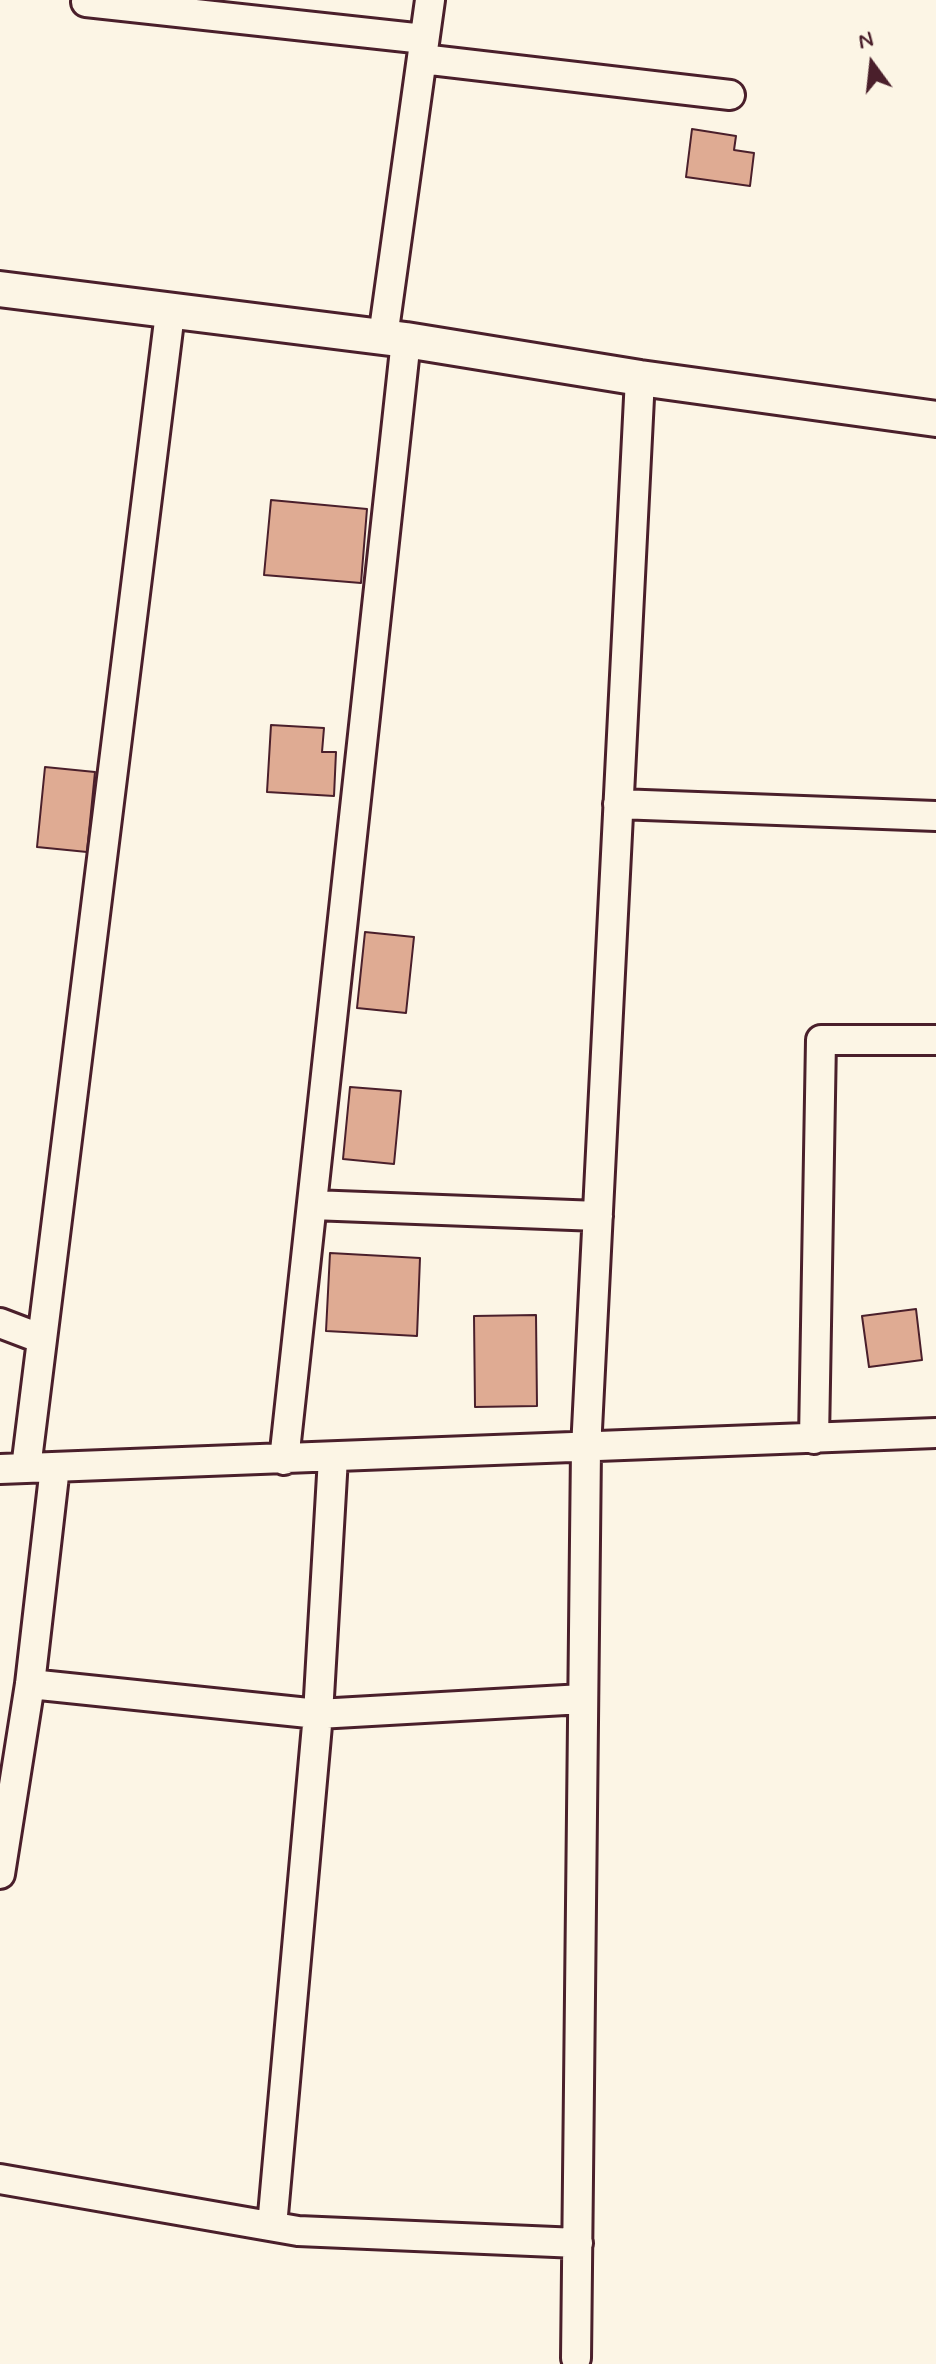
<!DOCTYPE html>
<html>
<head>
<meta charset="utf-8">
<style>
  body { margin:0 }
  #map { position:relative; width:936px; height:2364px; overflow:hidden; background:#fcf5e5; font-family:Mynerve,sans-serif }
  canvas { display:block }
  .north { position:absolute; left:832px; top:24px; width:80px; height:80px; -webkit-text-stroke:6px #fcf5e5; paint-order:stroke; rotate:345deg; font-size:22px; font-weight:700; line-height:32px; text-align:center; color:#4a1f2b }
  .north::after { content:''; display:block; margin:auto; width:28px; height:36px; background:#4a1f2b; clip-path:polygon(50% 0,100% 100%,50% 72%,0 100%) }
</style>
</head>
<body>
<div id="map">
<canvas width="936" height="2364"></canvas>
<div class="north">N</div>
</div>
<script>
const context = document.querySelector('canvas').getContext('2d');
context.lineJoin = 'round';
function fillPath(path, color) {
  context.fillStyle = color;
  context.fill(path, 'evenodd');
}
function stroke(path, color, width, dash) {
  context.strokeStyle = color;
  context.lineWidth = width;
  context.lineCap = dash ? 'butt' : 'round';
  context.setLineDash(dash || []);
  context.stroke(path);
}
const building = new Path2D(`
  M 692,129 L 736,136 L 734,150 L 754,153 L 750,186 L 686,177 Z
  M 271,500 L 367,509 L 361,583 L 264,575 Z
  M 271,725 L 324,728 L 322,752 L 336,752 L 334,796 L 267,792 Z
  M 45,767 L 95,772 L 87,852 L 37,847 Z
  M 365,932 L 414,937 L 406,1013 L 357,1008 Z
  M 350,1087 L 401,1091 L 394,1164 L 343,1159 Z
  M 330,1253 L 420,1258 L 417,1336 L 326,1331 Z
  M 916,1309 L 922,1360 L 869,1367 L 862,1316 Z
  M 536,1315 L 537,1406 L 475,1407 L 474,1316 Z`);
fillPath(building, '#dfab93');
stroke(building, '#4a1f2b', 2);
const minor = new Path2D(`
  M 86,2 L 424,39
  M 422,59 L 730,95
  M 383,337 L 430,0
  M 618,804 L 936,816
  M 312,1205 L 598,1216
  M 0,1323 L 42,1339
  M 814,1439 L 821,1040 L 936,1040
  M 284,1460 L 406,340
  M 26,1468 L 170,313
  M 0,1469 L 936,1433
  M 30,1684 L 318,1714 L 583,1699
  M 0,1874 L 30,1684 L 55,1467
  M 0,2179 L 298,2231 L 578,2243
  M 272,2226 L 318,1714 L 333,1458
  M 576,2358 L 586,1449 L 640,378`);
const tertiary = new Path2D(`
  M 0,289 L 406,340 L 640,378 L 936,419`);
stroke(minor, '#4a1f2b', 34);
stroke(tertiary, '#4a1f2b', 40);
stroke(minor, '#fcf5e5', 28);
stroke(tertiary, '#fcf5e5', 34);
</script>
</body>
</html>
